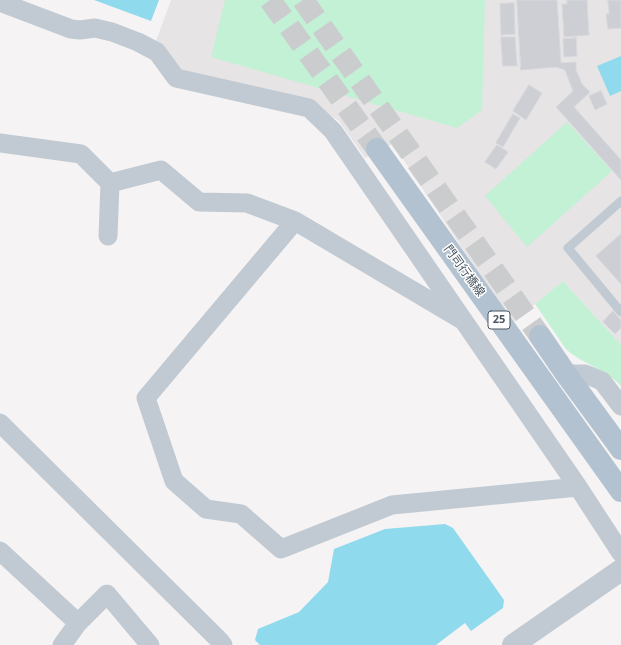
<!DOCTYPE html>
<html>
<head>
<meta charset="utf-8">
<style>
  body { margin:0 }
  canvas { display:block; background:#f5f3f3 }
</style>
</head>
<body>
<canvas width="621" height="645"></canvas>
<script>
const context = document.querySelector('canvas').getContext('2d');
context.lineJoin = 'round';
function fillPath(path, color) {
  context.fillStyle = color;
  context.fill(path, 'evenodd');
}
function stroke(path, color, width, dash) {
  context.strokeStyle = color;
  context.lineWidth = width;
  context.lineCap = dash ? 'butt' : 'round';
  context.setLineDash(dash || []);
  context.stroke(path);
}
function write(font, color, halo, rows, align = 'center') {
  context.font = font + ' "Open Sans","Noto Sans JP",sans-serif';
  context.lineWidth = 3;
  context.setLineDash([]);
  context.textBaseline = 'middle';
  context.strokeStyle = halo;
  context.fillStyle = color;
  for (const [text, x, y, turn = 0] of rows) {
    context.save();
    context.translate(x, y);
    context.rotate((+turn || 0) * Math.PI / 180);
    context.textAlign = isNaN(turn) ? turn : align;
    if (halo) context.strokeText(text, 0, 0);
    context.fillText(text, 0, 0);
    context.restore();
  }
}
fillPath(new Path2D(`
  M 171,0 L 621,0 L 621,345 L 563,281 L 512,323 L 393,144 L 365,158 L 339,121 L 310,102 L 183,75 L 155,44 Z`), '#e6e4e5');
fillPath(new Path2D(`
  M 225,0 L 485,0 L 482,110 L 457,128 L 211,57 Z
  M 567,122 L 612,171 L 527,247 L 485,196 Z
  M 563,281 L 621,345 L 621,386 C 606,369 582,364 566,349 L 535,304 Z`), '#c3f1d5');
fillPath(new Path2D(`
  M 94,0 L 159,0 L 151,21 Z
  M 621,56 L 621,91 L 610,96 L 597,66 Z
  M 445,524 L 453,528 L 504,600 L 503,608 L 471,631 L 465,623 L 436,645 L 260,645 L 255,640 L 258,629 L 299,612 L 328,582 L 334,549 L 385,529 Z`), '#90daee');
const building = new Path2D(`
  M 517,0 L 557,0 L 561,63 L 576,62 L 576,70 L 582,84 L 590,92 L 574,107 L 621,160 L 621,180 L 556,107 L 573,91 L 565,70 L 556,67 L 521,70 Z
  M 567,0 L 587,0 L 589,35 L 564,37 L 562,4 L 567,4 Z
  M 608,0 L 621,0 L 621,28 L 608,29 L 606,14 L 609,14 Z
  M 514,3 L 515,34 L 501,35 L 500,4 Z
  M 501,37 L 515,37 L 517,66 L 503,66 Z
  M 576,38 L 577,56 L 564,57 L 563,39 Z
  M 529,85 L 542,93 L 526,120 L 513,111 Z
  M 601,91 L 607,104 L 595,110 L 589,96 Z
  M 513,114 L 520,118 L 503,147 L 496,143 Z
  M 497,145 L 508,152 L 496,169 L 485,162 Z
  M 621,234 L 621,284 L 596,256 Z
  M 613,311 L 621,320 L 621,328 L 615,334 L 603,322 Z`);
fillPath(building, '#cdcfd5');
stroke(building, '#d7d9de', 1);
stroke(new Path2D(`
  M 270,0 L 377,149
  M 303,0 L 540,336`), '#caccce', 22, [22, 11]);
stroke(new Path2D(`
  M 621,201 L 568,248 L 621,312`), '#c1cad2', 9);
stroke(new Path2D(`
  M 0,2 L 71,29 L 80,30 L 95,28 L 112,32 L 138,42 L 157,52 L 176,78 L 309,108 L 333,131 L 578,487 L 621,553
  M 0,143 L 81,154 L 110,183 L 161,170 L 199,202 L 247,203 L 295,221
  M 108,236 L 110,183
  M 464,321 L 295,221 L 146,398 L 174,481 L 206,509 L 241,514 L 281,549 L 392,505 L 578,487
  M 566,374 L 585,374 L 602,381 L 621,406
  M 0,423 L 219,640 L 223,645
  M 0,551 L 78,623
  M 62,645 L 78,623 L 107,594 L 150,645`), '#c1cad2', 19);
stroke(new Path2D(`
  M 513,645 L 621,570`), '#c1cad2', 22);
stroke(new Path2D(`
  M 377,149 L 621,491
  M 540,336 L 566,374 L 621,449`), '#b3c2d1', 22);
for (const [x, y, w] of [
  [499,320,22]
]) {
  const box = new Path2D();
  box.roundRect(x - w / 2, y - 9, w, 18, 3);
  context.fillStyle = '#fff';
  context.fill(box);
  stroke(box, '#4a5661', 1);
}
write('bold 11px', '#4a5661', null, [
  ["25",499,320]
]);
write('12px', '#4a5661', '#fff', [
  ["門司行橋線",464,271,54]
]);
</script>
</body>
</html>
